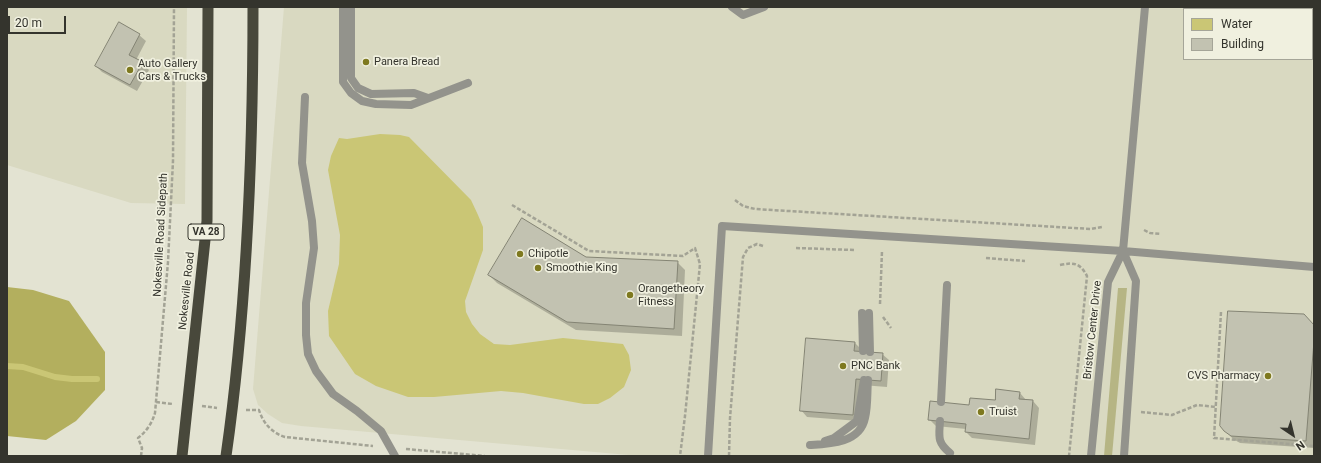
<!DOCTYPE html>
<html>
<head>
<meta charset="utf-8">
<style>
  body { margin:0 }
  #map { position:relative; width:1321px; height:463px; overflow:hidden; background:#e3e3d2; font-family:Roboto,sans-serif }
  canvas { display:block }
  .frame { position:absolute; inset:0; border:8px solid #34342d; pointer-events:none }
  .legend { position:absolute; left:1183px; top:8px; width:130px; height:52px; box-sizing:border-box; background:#f0f0df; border:1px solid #a5a598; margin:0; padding:5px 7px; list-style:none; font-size:12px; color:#34342d }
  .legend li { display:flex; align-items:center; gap:8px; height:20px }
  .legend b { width:20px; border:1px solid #a5a598 }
  .north { position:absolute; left:1273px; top:415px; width:40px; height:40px; -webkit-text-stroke:3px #f0f0df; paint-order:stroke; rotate:145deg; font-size:11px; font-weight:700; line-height:16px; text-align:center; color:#34342d }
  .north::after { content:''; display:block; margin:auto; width:14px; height:18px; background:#34342d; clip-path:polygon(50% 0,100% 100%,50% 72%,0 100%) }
  .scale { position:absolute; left:8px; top:16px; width:58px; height:18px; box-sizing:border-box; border:2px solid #34342d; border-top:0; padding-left:5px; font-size:12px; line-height:14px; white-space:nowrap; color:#34342d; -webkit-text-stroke:3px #f0f0df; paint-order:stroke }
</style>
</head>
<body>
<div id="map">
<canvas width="1321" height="463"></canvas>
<div class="frame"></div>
<ul class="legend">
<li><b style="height:11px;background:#cac675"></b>Water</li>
<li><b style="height:11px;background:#c2c2b1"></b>Building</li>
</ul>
<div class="north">N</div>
<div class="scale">20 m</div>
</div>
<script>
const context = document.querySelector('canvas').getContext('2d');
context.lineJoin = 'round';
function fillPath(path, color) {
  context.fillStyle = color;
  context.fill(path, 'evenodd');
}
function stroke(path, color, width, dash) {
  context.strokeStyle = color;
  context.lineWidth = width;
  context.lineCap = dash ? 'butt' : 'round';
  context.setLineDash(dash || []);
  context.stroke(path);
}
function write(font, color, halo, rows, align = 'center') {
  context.font = font + ' Roboto,sans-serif';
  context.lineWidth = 3.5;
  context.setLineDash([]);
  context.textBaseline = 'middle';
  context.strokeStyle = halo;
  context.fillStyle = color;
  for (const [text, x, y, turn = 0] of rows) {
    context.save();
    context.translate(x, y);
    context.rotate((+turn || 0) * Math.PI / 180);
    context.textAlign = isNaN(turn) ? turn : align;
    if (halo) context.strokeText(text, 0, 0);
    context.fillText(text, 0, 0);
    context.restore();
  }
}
fillPath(new Path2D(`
  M 7,7 L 187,7 L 185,204 L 131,203 L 7,165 Z
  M 284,7 L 1314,7 L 1314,456 L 640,456 L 301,426 L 282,423 L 268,414 L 258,405 L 253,389 ZM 1184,9 L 1312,9 L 1312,59 L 1184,59 Z`), '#d9d9c1');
fillPath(new Path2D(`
  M 1118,288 L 1127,288 L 1112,456 L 1104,456 Z`), '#b6b584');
fillPath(new Path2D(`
  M 7,287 L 33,290 L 69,301 L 105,352 L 105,390 L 76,421 L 46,440 L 7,436 Z`), '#b3af5e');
fillPath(new Path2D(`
  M 380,134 L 400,135 L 409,137 L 471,200 L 478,215 L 483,227 L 483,250 L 465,301 L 466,312 L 472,324 L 480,334 L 494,344 L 510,345 L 563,338 L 623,344 L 629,355 L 631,370 L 624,387 L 610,398 L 598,404 L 584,404 L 523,393 L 501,391 L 434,397 L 408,397 L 376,386 L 355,374 L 329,336 L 328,311 L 339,264 L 340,235 L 328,170 L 331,156 L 339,138 L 347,139 Z`), '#cac675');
fillPath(new Path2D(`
  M 139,35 L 146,41 L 136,60 L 142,63 L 149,70 L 137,91 L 102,72 L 96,66 Z
  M 677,262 L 685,270 L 682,336 L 576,330 L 497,283 L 489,275 Z
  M 1314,326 L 1314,448 L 1240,443 L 1233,439 L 1225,430 Z
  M 855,343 L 861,349 L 861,352 L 882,354 L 889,360 L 887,387 L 862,385 L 859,421 L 807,417 L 801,410 Z
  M 1020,393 L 1026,400 L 1033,401 L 1039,408 L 1035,445 L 972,438 L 966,432 L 966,429 L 936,426 L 929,419 L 970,406 L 996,402 Z`), '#0003');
stroke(new Path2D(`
  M 7,366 L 23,367 L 55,377 L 72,379 L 97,379`), '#cac675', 6);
const building = new Path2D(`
  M 119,22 L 140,34 L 129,55 L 143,62 L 130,85 L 95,66 Z
  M 522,218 L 586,257 L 678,261 L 674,329 L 567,322 L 488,275 Z
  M 1228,311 L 1304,314 L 1314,325 L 1314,341 L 1306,441 L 1231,436 L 1224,431 L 1220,426 Z
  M 806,338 L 855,342 L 854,351 L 883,353 L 881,381 L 856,379 L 853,415 L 800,411 Z
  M 996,389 L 1020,392 L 1019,399 L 1033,400 L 1029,439 L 965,432 L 966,424 L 928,420 L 930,401 L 969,405 L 970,398 L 995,400 Z`);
fillPath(building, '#c2c2b1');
stroke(building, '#848474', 1);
stroke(new Path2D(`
  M 735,200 L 743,206 L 755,209 L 1091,229 L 1102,227
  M 512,205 L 589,251 L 683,256 L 695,248 L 700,264 L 685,416 L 680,456
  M 1144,230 L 1150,233 L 1161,234
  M 796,248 L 854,250
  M 986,258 L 1025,261
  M 1060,265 C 1074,262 1080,263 1087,276 L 1069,456
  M 880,304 L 882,251
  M 1221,312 L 1214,438 L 1314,446
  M 883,317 L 891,328
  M 156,402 L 173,404
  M 202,406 L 217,408
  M 246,410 L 259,410 C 263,423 272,433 285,437 L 373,446
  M 1141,412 L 1172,415 L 1197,405 L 1216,407
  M 406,449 L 485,456
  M 141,456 L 142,448 L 138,438 C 147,431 152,423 155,413 L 168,262 L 173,161 L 174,7
  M 729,456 L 730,418 L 743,257 L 748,248 L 757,244 L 763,246`), '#a3a395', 2.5, [4, 2]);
stroke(new Path2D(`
  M 343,7 L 343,82 L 351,93 L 362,101 L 376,104 L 411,105 L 468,83
  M 351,7 L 351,78 L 358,88 L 371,94 L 414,93 L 428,98
  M 732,7 L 743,15 L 764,7
  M 305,97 L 302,163 L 312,221 L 314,248 L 306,303 L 306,335 L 308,354 L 316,371 L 333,394 L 357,411 L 381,431 L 395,456
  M 1123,251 L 1136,281 L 1124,456
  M 862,313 L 863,351
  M 869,313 L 870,352
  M 941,402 L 947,285
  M 940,421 C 939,437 937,442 950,453
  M 825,441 L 834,438 L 857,421 L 864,380
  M 810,445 C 830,444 860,443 865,418 C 868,406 867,392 868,380
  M 708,456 L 722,226 L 1123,251 L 1314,267
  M 1091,456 L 1108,282 L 1123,251 L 1145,7`), '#93938c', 8);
stroke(new Path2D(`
  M 182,456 L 207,221 L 208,7
  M 226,456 C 247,309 253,156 253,7`), '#48483b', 11);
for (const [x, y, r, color] of [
  [366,62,4,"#7e791f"],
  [130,70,4,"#7e791f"],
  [520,254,4,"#7e791f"],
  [538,268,4,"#7e791f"],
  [630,295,4,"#7e791f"],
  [843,366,4,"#7e791f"],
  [1268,376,4,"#7e791f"],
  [981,412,4,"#7e791f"]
]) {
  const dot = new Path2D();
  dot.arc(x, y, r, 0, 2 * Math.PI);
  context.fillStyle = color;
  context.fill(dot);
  stroke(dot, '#f0f0df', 1.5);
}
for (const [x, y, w] of [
  [206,232,36]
]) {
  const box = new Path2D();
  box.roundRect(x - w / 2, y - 8, w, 16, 3);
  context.fillStyle = '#f0f0df';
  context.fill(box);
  stroke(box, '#34342d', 1);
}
write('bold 10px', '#34342d', null, [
  ["VA 28",206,232]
]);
write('11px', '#34342d', '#f0f0df', [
  ["Panera Bread",374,62],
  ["Auto Gallery",138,64],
  ["Cars & Trucks",138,77],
  ["Chipotle",528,254],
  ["Smoothie King",546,268],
  ["Orangetheory",638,289],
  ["Fitness",638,302],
  ["PNC Bank",851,366],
  ["CVS Pharmacy",1260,376,"right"],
  ["Truist",989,412]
], 'left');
write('11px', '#34342d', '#f0f0df', [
  ["Nokesville Road Sidepath",161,235,-87],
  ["Nokesville Road",187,291,-84],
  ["Bristow Center Drive",1093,330,-84]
]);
</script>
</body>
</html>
